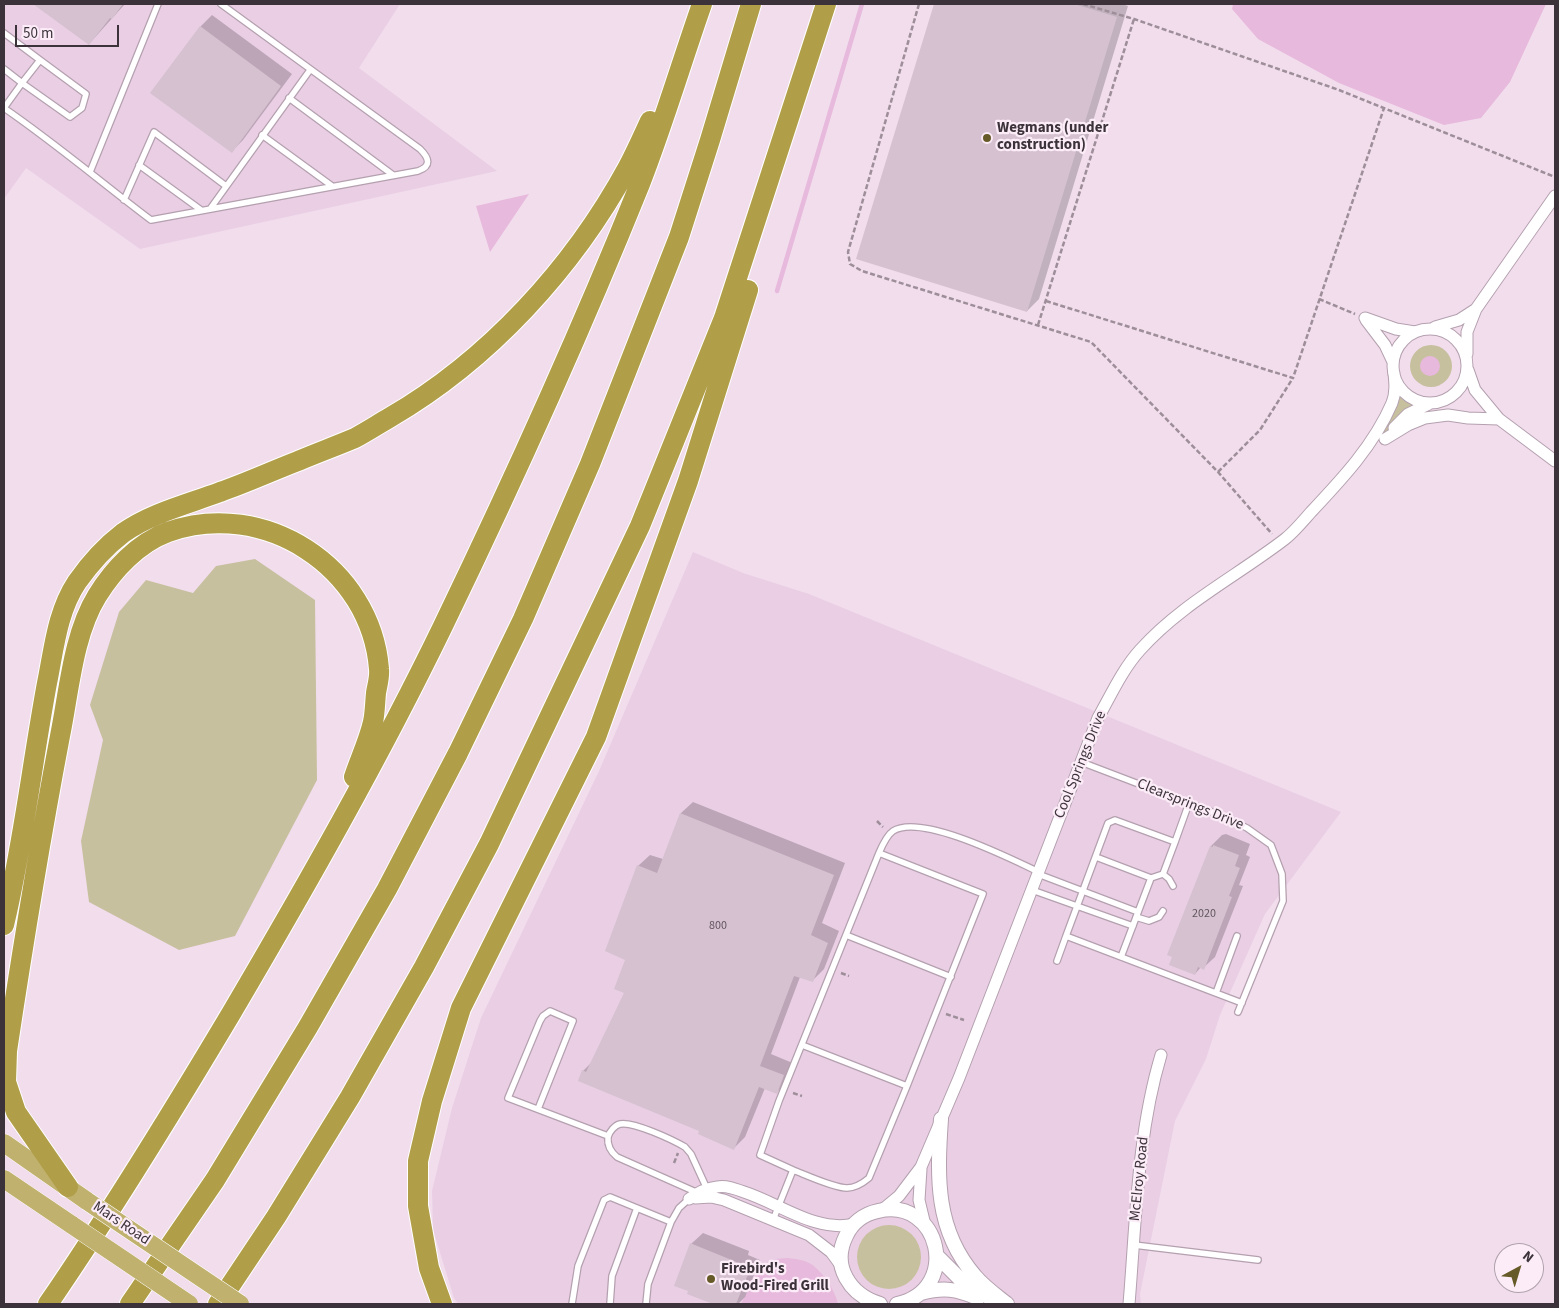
<!DOCTYPE html>
<html>
<head>
<meta charset="utf-8">
<style>
  body { margin:0 }
  #map { position:relative; width:1559px; height:1308px; overflow:hidden; background:#f2dded; font-family:"Source Sans 3",sans-serif }
  canvas { display:block }
  .frame { position:absolute; inset:0; border:5px solid #3b3339; pointer-events:none }
  .north { position:absolute; left:1494px; top:1243px; width:50px; height:50px; box-sizing:border-box; background:#fcecf8; border:1px solid #afa2ac; border-radius:50%; rotate:39deg; font-size:14px; font-weight:700; line-height:20px; text-align:center; color:#3b3339 }
  .north::after { content:''; display:block; margin:auto; width:18px; height:22px; background:#665b28; clip-path:polygon(50% 0,100% 100%,50% 72%,0 100%) }
  .scale { position:absolute; left:15px; top:25px; width:104px; height:22px; box-sizing:border-box; border:2px solid #3b3339; border-top:0; padding-left:6px; font-size:15px; line-height:18px; white-space:nowrap; color:#3b3339; -webkit-text-stroke:4px #fcecf8; paint-order:stroke }
</style>
</head>
<body>
<div id="map">
<canvas width="1559" height="1308"></canvas>
<div class="frame"></div>
<div class="north">N</div>
<div class="scale">50 m</div>
</div>
<script>
const context = document.querySelector('canvas').getContext('2d');
context.lineJoin = 'round';
function fillPath(path, color) {
  context.fillStyle = color;
  context.fill(path, 'evenodd');
}
function stroke(path, color, width, dash) {
  context.strokeStyle = color;
  context.lineWidth = width;
  context.lineCap = dash ? 'butt' : 'round';
  context.setLineDash(dash || []);
  context.stroke(path);
}
function write(font, color, halo, rows, align = 'center') {
  context.font = font + ' "Source Sans 3",sans-serif';
  context.lineWidth = 4.5;
  context.setLineDash([]);
  context.textBaseline = 'middle';
  context.strokeStyle = halo;
  context.fillStyle = color;
  for (const [text, x, y, turn = 0] of rows) {
    context.save();
    context.translate(x, y);
    context.rotate((+turn || 0) * Math.PI / 180);
    context.textAlign = isNaN(turn) ? turn : align;
    if (halo) context.strokeText(text, 0, 0);
    context.fillText(text, 0, 0);
    context.restore();
  }
}
fillPath(new Path2D(`
  M 4,4 L 400,4 L 359,68 L 497,171 L 140,249 L 26,168 L 4,199 Z
  M 693,552 L 743,573 L 809,594 L 1341,812 L 1265,914 L 1220,1015 L 1206,1059 L 1175,1121 L 1140,1294 L 1141,1304 L 458,1304 L 454,1298 L 433,1230 L 432,1191 L 452,1108 L 481,1018 L 599,771 Z`), '#eacfe4');
fillPath(new Path2D(`
  M1410 366a21 21 0 1 1 42 0a21 21 0 1 1-42 0Z
  M 1398,393 L 1400,397 L 1414,406 L 1397,420 L 1383,436 L 1375,441 Z
  M 255,559 L 315,600 L 317,780 L 235,936 L 179,950 L 89,902 L 81,841 L 103,740 L 90,705 L 119,612 L 146,580 L 193,593 L 216,566 Z
  M857 1257a32 32 0 1 1 64 0a32 32 0 1 1-64 0Z`), '#c7c09f');
fillPath(new Path2D(`
  M 1233,4 L 1546,4 L 1510,82 L 1481,118 L 1444,125 L 1339,83 L 1258,39 L 1232,9 Z
  M 529,194 L 490,252 L 476,206 Z
  M1420 366a10 10 0 1 1 20 0a10 10 0 1 1-20 0Z
  M 788,1258 C 796,1259 805,1260 811,1264 C 823,1272 835,1290 838,1304 L 741,1304 L 758,1271 L 775,1259 Z`), '#e7b9dc');
fillPath(new Path2D(`
  M 35,4 L 125,4 L 89,44 Z
  M 935,4 L 1122,4 L 1128,6 L 1039,299 L 1027,311 L 857,258 Z
  M 212,15 L 292,74 L 243,140 L 232,151 L 152,92 L 201,26 Z
  M 693,802 L 845,863 L 822,923 L 839,931 L 824,969 L 812,981 L 800,977 L 771,1054 L 795,1064 L 788,1081 L 777,1092 L 765,1088 L 745,1137 L 734,1148 L 583,1071 L 592,1062 L 625,992 L 627,960 L 638,866 L 650,855 L 663,859 L 681,813 Z
  M 1226,834 L 1250,844 L 1246,855 L 1250,857 L 1239,885 L 1243,886 L 1215,957 L 1203,968 L 1201,967 L 1195,974 L 1211,846 L 1222,835 Z
  M 703,1233 L 749,1251 L 748,1255 L 760,1260 L 745,1297 L 738,1304 L 716,1304 L 688,1293 L 691,1244 Z`), '#0003');
stroke(new Path2D(`
  M 777,291 L 862,4`), '#e7b9dc', 4.5);
fillPath(new Path2D(`
  M 33,4 L 123,4 L 112,19 L 110,18 L 89,45 Z
  M 934,4 L 1074,4 L 1117,17 L 1027,312 L 856,259 Z
  M 200,26 L 281,86 L 232,153 L 150,93 Z
  M 680,813 L 834,875 L 811,935 L 828,943 L 813,982 L 794,976 L 760,1066 L 784,1075 L 777,1094 L 759,1087 L 734,1150 L 698,1134 L 699,1131 L 578,1081 L 582,1070 L 586,1072 L 624,993 L 614,989 L 625,960 L 605,951 L 637,865 L 657,873 Z
  M 1213,845 L 1239,855 L 1235,866 L 1240,868 L 1229,896 L 1232,897 L 1204,970 L 1198,967 L 1195,975 L 1169,965 L 1172,957 L 1167,955 L 1210,846 L 1213,847 Z
  M 690,1243 L 739,1263 L 737,1267 L 749,1272 L 736,1304 L 713,1304 L 687,1294 L 688,1291 L 674,1286 Z`), '#d5c1d0');
const service = new Path2D(`
  M 4,33 L 40,60 L 22,83 L 70,117 L 82,108 L 86,94 L 40,60
  M 4,69 L 22,83 L 4,108
  M 289,98 L 393,175
  M 4,108 C 55,143 102,183 151,220 L 418,171 C 432,166 429,158 420,149 L 221,4
  M 262,135 L 332,186
  M 139,165 L 201,210
  M 90,172 L 158,4
  M 124,200 L 154,132 L 226,186
  M 210,209 L 310,70
  M 1081,762 L 1220,815 L 1247,828 L 1271,845 L 1282,874 L 1283,901 L 1238,1012
  M 1189,803 L 1175,842 L 1115,820 L 1108,823 L 1066,936 L 1242,1003
  M 1096,857 L 1151,878
  M 1038,874 L 1138,912
  M 1163,874 L 1169,879 L 1173,886
  M 1032,890 L 1133,926
  M 1136,917 L 1149,921 L 1159,917 L 1163,911
  M 846,935 L 951,977
  M 1121,957 L 1151,878 L 1163,874 L 1175,842
  M 1057,961 L 1066,936
  M 1216,993 L 1237,936
  M 802,1045 L 907,1086
  M 538,1109 L 573,1021 L 550,1011 L 543,1016 L 540,1021 L 508,1098 L 608,1136
  M 793,1170 L 760,1155 L 779,1101 L 879,853 C 882,846 887,835 893,831 C 921,813 1011,859 1039,872
  M 698,1193 L 617,1157 C 611,1152 607,1146 608,1137 C 609,1132 615,1125 620,1124 C 633,1121 673,1140 685,1147 L 691,1154 L 707,1189
  M 773,1220 L 793,1170 C 806,1175 834,1188 847,1188 C 856,1188 863,1183 869,1178 L 907,1086 L 983,894 L 879,853
  M 1134,1245 L 1258,1260
  M 572,1304 L 578,1266 L 604,1200 L 610,1197 L 671,1222
  M 610,1304 L 612,1276 L 637,1208
  M 646,1304 L 648,1284 L 671,1222 L 679,1208 L 689,1199`);
const minor = new Path2D(`
  M 1365,318 L 1396,329 L 1415,332
  M 1366,320 L 1385,345 L 1393,362
  M 1435,327 L 1459,320 L 1476,309
  M1393 366a37 37 0 1 1 74 0a37 37 0 1 1-74 0Z
  M 1467,354 L 1467,332 L 1476,309 L 1555,196
  M 1468,370 L 1475,390 L 1499,419 L 1555,461
  M 1394,428 L 1408,414 L 1429,404
  M 1385,439 L 1408,425 L 1425,418 L 1448,415 L 1468,418 L 1499,419
  M 921,1169 L 919,1200 L 925,1225
  M 695,1198 L 711,1197 L 724,1200 L 809,1235 L 831,1252 L 842,1267
  M 689,1199 C 697,1193 707,1188 717,1187 C 726,1185 736,1189 744,1192 C 779,1203 816,1233 854,1224
  M 882,1210 L 899,1196 L 921,1167 L 959,1078 L 1098,718 C 1111,695 1122,670 1140,650 C 1181,604 1237,576 1285,539 C 1294,532 1303,521 1311,512 C 1342,479 1374,445 1392,403 C 1396,393 1395,383 1394,373
  M 1129,1304 C 1136,1221 1137,1135 1161,1055`);
const tertiary = new Path2D(`
  M 941,1119 C 937,1177 935,1230 975,1276 C 984,1287 997,1296 1007,1304
  M 937,1256 L 960,1279 L 990,1298
  M 921,1293 C 944,1287 956,1289 978,1298
  M 880,1304 C 850,1295 831,1266 846,1236 C 852,1223 864,1214 878,1211 C 940,1196 962,1290 897,1304`);
const trunk = new Path2D(`
  M 4,1143 L 87,1201
  M 4,1179 L 72,1225`);
const motorway = new Path2D(`
  M 4,925 C 23,845 32,764 47,683 C 54,649 57,612 77,582 C 89,565 106,546 123,533 C 151,513 188,504 220,492 C 246,483 272,471 298,461 C 317,453 336,446 355,438 C 366,432 377,425 389,418 C 489,360 573,268 628,167 C 636,152 643,136 650,121
  M 68,1187 L 16,1112 L 6,1082 L 7,1051 C 23,945 40,841 60,736 C 69,692 73,635 97,596 C 113,570 138,543 168,532 C 264,498 371,567 379,669 C 380,677 377,686 376,693 C 375,703 375,713 373,722 C 369,740 360,759 354,777
  M 48,1304 C 113,1209 173,1111 232,1012 C 306,886 379,758 443,626 C 513,481 580,333 640,184 C 663,125 681,64 702,4
  M 130,1304 L 215,1180 L 308,1027 L 387,889 L 458,753 L 523,619 L 590,464 L 679,237 L 710,140 L 751,4
  M 218,1304 L 276,1217 L 350,1097 L 424,967 L 489,844 L 640,526 L 724,318 L 826,4
  M 442,1304 L 429,1268 L 418,1206 L 418,1161 L 432,1101 L 461,1008 L 596,737 L 688,481 L 748,290`);
stroke(service, '#b4a0af', 8);
stroke(minor, '#b4a0af', 13);
stroke(tertiary, '#b4a0af', 16);
stroke(trunk, '#fff', 19);
stroke(motorway, '#fff', 22);
stroke(new Path2D(`
  M 919,4 L 848,252 L 850,264 L 862,271 L 1091,342 L 1218,472 L 1272,534
  M 1083,4 L 1134,19 L 1339,90 L 1555,177
  M 1319,299 L 1355,314
  M 1046,301 L 1293,378 L 1384,108
  M 1038,325 L 1134,19
  M 1218,472 L 1260,430 L 1293,378
  M 877,821 L 883,827
  M 841,973 L 849,976
  M 946,1014 L 964,1020
  M 793,1093 L 802,1096
  M 674,1163 L 678,1153`), '#9d8e99', 2.5, [5, 2.5]);
stroke(service, '#fff', 5.5);
stroke(minor, '#fff', 11);
stroke(tertiary, '#fff', 14);
stroke(trunk, '#c0b26e', 18);
stroke(motorway, '#b19e49', 20);
const trunkBridge = new Path2D(`
  M 87,1201 L 240,1304
  M 72,1225 L 189,1304`);
stroke(trunkBridge, '#fff', 19, []);
stroke(trunkBridge, '#c0b26e', 18);
for (const [x, y, r, color] of [
  [987,138,5,"#665b28"],
  [711,1279,5,"#665b28"]
]) {
  const dot = new Path2D();
  dot.arc(x, y, r, 0, 2 * Math.PI);
  context.fillStyle = color;
  context.fill(dot);
  stroke(dot, '#fcecf8', 2);
}
write('12px', '#62565f', null, [
  ["2020",1204,914],
  ["800",718,926]
]);
write('bold 15px', '#3b3339', '#fcecf8', [
  ["Wegmans (under",997,129],
  ["construction)",997,146],
  ["Firebird's",721,1270],
  ["Wood-Fired Grill",721,1287]
], 'left');
write('15px', '#3b3339', '#fcecf8', [
  ["Cool Springs Drive",1081,765,-68],
  ["Clearsprings Drive",1190,805,22],
  ["McElroy Road",1140,1179,-84],
  ["Mars Road",121,1224,34]
]);
</script>
</body>
</html>
